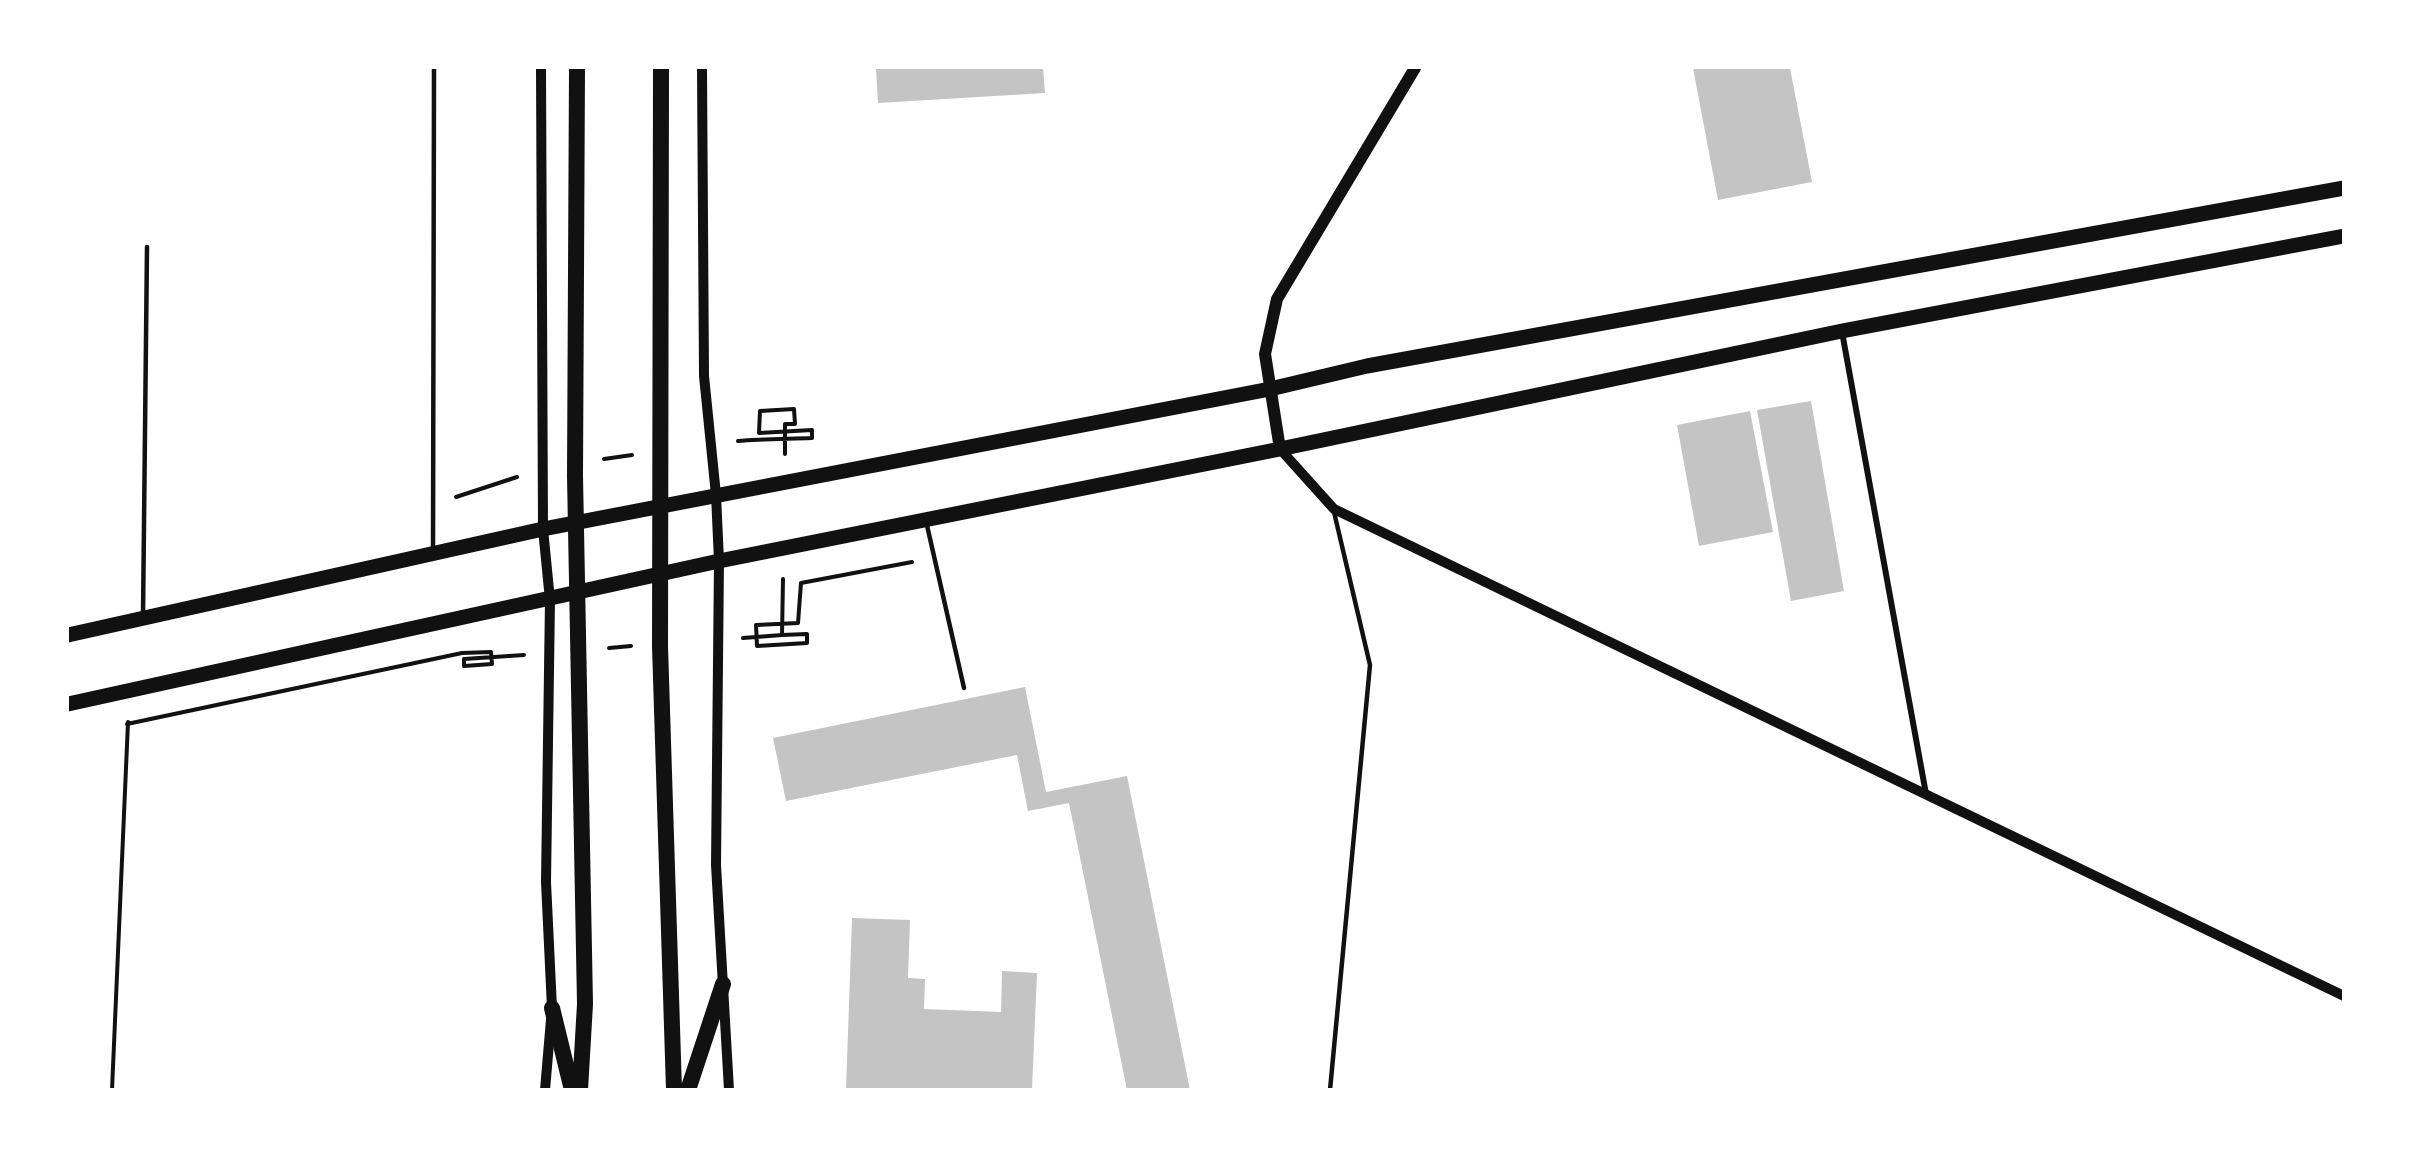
<!DOCTYPE html>
<html>
<head>
<meta charset="utf-8">
<style>
  body { margin:0 }
  #map { position:relative; width:2411px; height:1157px; overflow:hidden; background:#fff; font-family:Georgia,serif }
  canvas { display:block }
  .frame { position:absolute; inset:0; border:69px solid #fff; pointer-events:none }
</style>
</head>
<body>
<div id="map">
<canvas width="2411" height="1157"></canvas>
<div class="frame"></div>
</div>
<script>
const context = document.querySelector('canvas').getContext('2d');
context.lineJoin = 'round';
function fillPath(path, color) {
  context.fillStyle = color;
  context.fill(path, 'evenodd');
}
function stroke(path, color, width, dash) {
  context.strokeStyle = color;
  context.lineWidth = width;
  context.lineCap = dash ? 'butt' : 'round';
  context.setLineDash(dash || []);
  context.stroke(path);
}
fillPath(new Path2D(`
  M 876,68 L 1043,68 L 1045,93 L 878,103 Z
  M 1693,68 L 1790,68 L 1812,182 L 1718,200 Z
  M 1811,401 L 1844,591 L 1791,601 L 1757,410 Z
  M 1750,411 L 1773,532 L 1699,546 L 1677,425 Z
  M 1025,687 L 1046,792 L 1127,776 L 1190,1090 L 1127,1090 L 1069,803 L 1028,811 L 1017,755 L 786,801 L 773,738 Z
  M 852,918 L 910,920 L 908,978 L 925,979 L 924,1009 L 1001,1012 L 1002,971 L 1037,973 L 1032,1090 L 846,1090 Z`), '#c4c4c4');
stroke(new Path2D(`
  M 738,441 C 762,439 787,439 812,438 L 812,430 L 759,433 L 760,411 L 794,409 L 795,424 L 785,424 L 785,454
  M 604,459 L 632,455
  M 456,497 L 517,477
  M 782,635 L 807,634 L 807,643 L 757,646 L 756,625 L 798,623 L 801,583 L 912,562
  M 743,638 L 782,635 L 783,579
  M 609,648 L 631,646
  M 127,724 L 462,653 L 491,652 L 492,664 L 464,666 L 464,659 L 524,655
  M 112,1090 L 128,722`), '#111', 4);
stroke(new Path2D(`
  M 926,521 L 964,688
  M 433,551 L 434,68
  M 143,616 L 147,247
  M 1330,1090 L 1370,665 L 1334,512`), '#111', 4.5);
stroke(new Path2D(`
  M 1842,332 L 1926,794`), '#111', 6);
stroke(new Path2D(`
  M 541,68 L 543,529 L 550,600 L 546,882 L 552,1008 L 545,1090
  M 702,68 L 704,376 L 716,495 L 719,561 L 716,865 L 729,1090
  M 1280,449 L 1334,509 L 2344,996`), '#111', 10);
stroke(new Path2D(`
  M 1280,449 L 1265,354 L 1277,299 L 1415,68`), '#111', 12);
stroke(new Path2D(`
  M 68,635 L 543,529 L 1270,389 L 1367,366 L 2344,188
  M 68,704 L 719,561 L 1280,449 L 1842,331 L 2344,236`), '#111', 15);
stroke(new Path2D(`
  M 577,68 L 575,476 L 585,1004 L 580,1090
  M 661,68 L 660,646 L 674,1090
  M 552,1008 L 572,1090
  M 688,1090 L 723,984`), '#111', 16);
</script>
</body>
</html>
